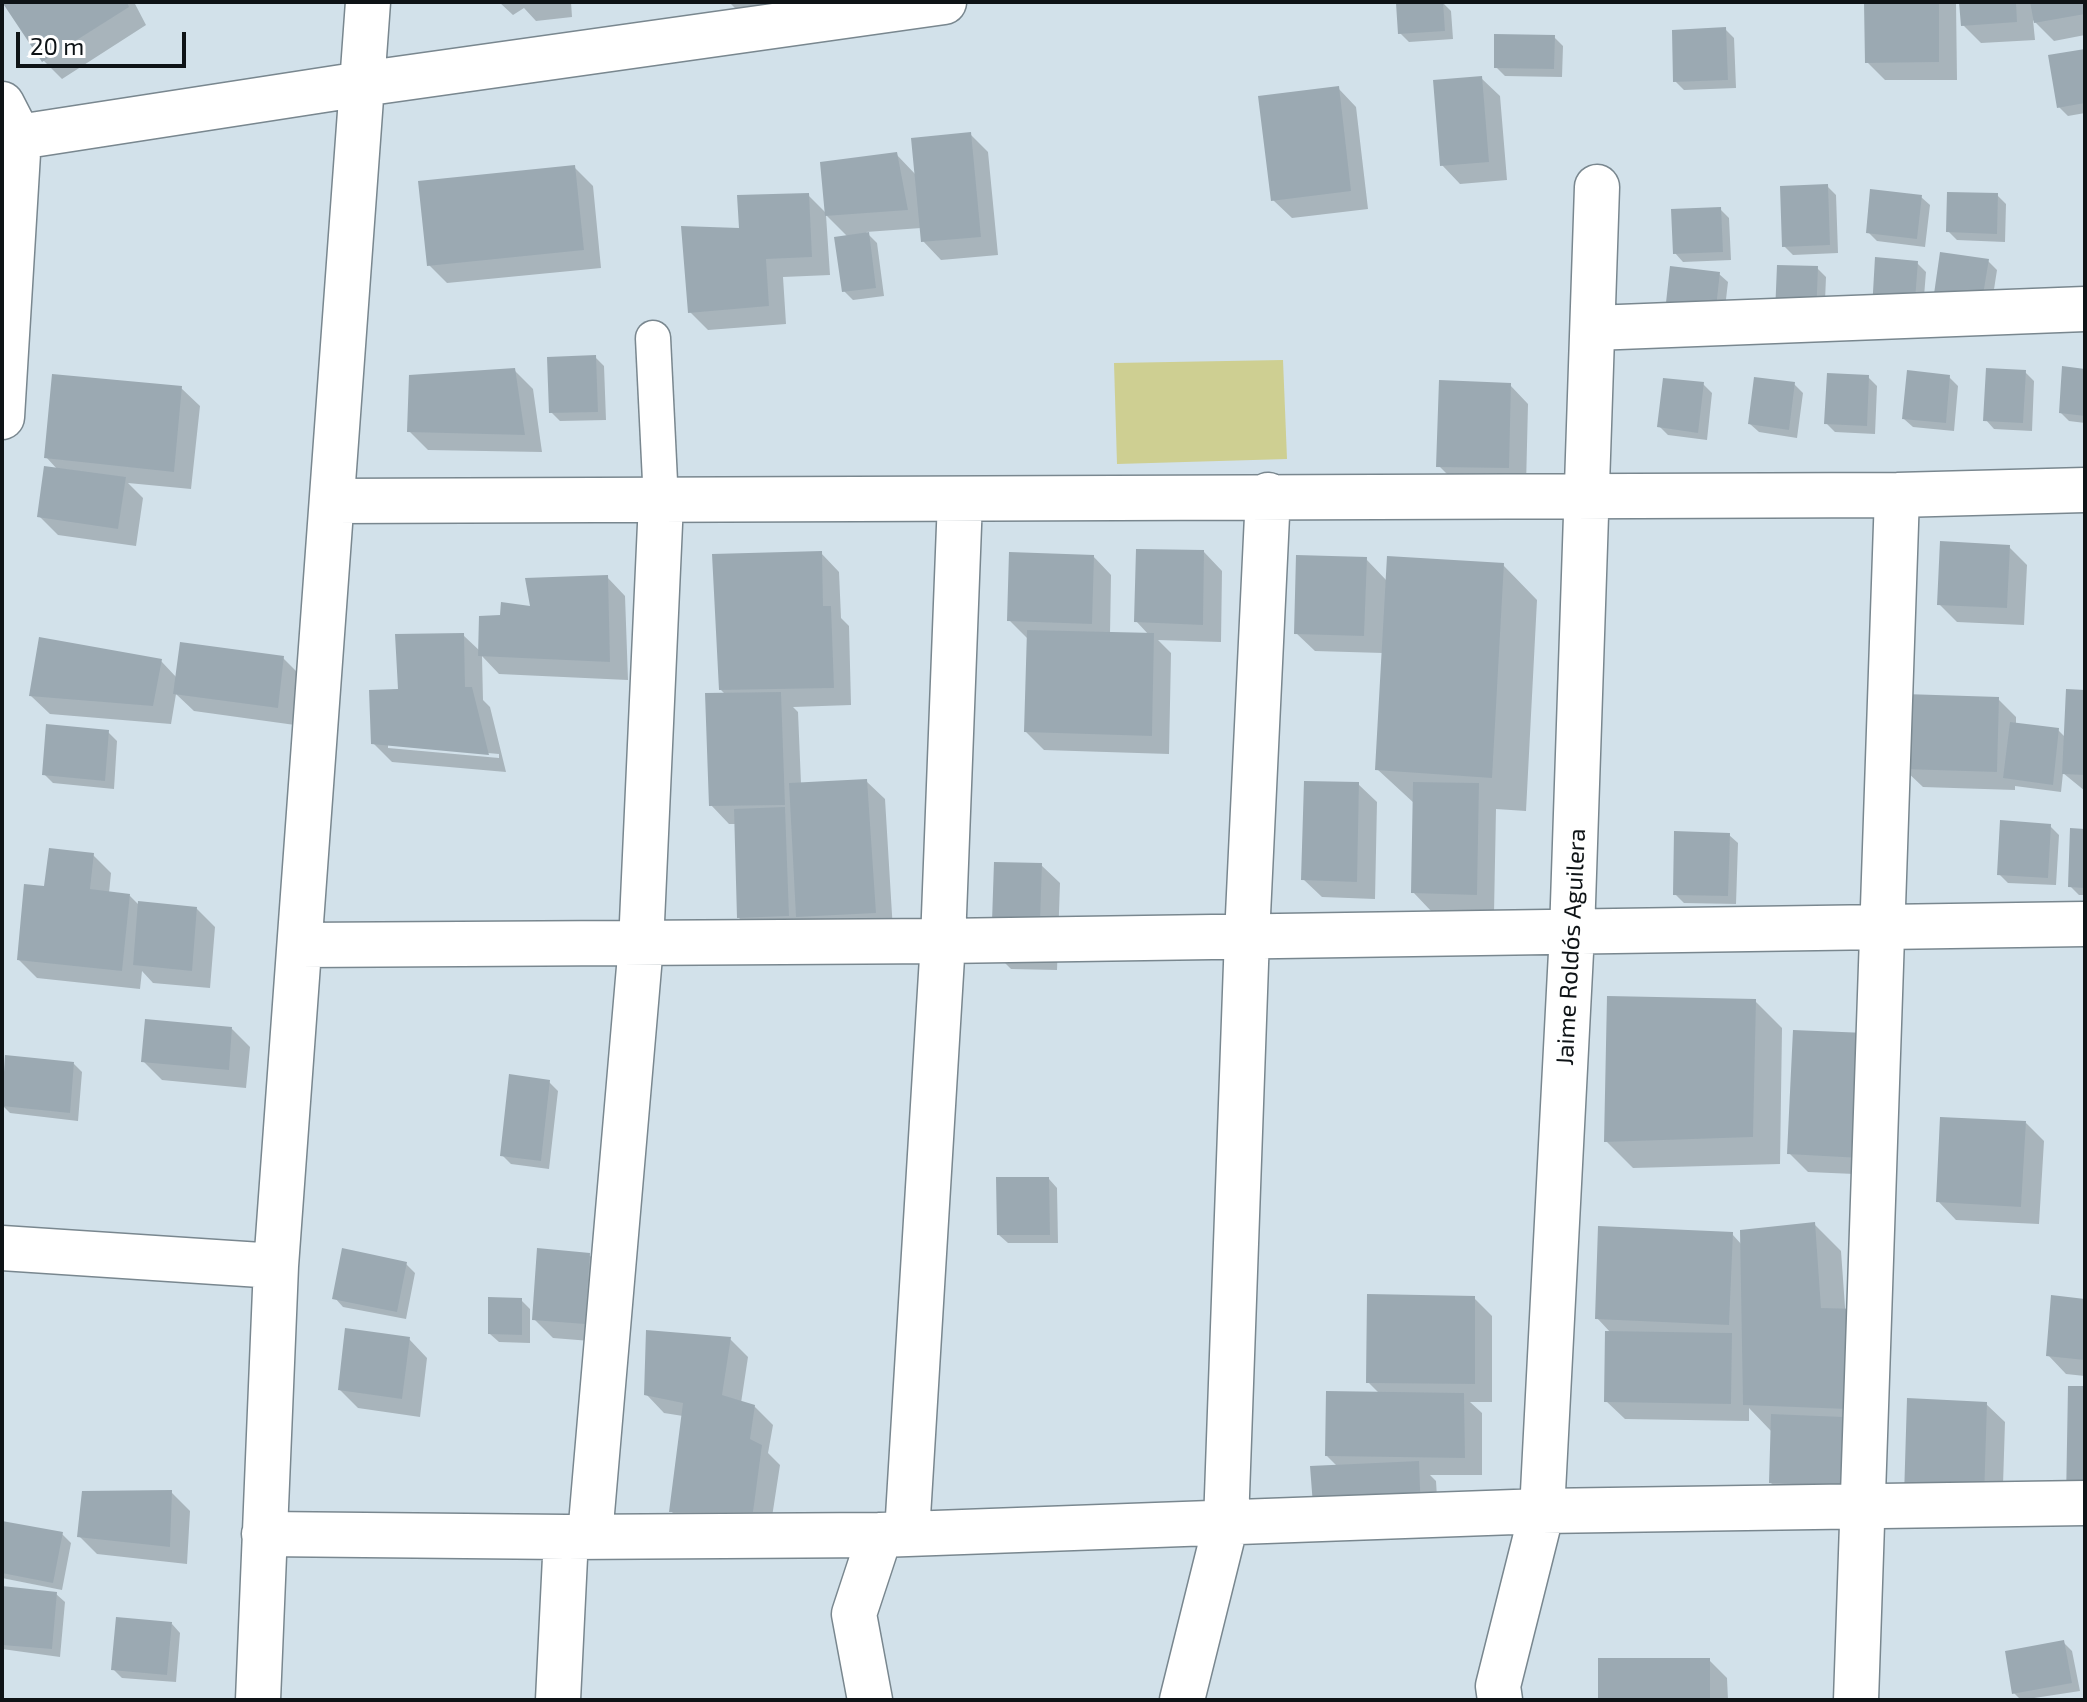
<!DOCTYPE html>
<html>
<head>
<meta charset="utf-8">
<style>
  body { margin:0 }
  #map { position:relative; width:2087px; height:1702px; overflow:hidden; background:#d2e1ea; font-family:"Exo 2",sans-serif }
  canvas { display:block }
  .frame { position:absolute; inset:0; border:4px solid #0e1316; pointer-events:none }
  .scale { position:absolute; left:16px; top:32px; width:170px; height:36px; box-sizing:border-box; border:4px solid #0e1316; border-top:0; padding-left:10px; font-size:24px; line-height:28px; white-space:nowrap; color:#0e1316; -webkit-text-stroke:6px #fff; paint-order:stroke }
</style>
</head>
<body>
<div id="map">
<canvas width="2087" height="1702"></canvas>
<div class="frame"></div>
<div class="scale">20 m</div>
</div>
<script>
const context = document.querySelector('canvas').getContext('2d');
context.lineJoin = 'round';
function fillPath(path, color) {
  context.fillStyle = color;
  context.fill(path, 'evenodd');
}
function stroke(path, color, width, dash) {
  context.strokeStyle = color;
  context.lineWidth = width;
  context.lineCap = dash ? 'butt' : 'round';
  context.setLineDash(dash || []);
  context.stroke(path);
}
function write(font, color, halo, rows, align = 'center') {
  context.font = font + ' "Exo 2",sans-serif';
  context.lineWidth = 6;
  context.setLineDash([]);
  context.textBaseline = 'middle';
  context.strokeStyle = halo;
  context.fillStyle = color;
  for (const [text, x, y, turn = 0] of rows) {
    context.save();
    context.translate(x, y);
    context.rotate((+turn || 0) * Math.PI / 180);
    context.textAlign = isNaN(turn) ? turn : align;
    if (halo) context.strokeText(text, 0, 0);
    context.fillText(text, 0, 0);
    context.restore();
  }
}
fillPath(new Path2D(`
  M 1283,360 L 1287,459 L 1117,464 L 1114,363 Z`), '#cecf92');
fillPath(new Path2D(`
  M 5,2 L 134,2 L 146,25 L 62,79 L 44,61 Z
  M 499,2 L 571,2 L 572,17 L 536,21 L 524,8 L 513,15 Z
  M 729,2 L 800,2 L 741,14 Z
  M 1442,2 L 1451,11 L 1453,39 L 1409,42 L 1400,33 Z
  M 1866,2 L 1956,2 L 1957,80 L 1885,80 L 1867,62 Z
  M 1961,2 L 2085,2 L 2085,35 L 2054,41 L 2033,20 L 2035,40 L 1981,43 L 1963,25 Z
  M 1725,29 L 1734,38 L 1736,88 L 1684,90 L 1675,81 Z
  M 1554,37 L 1563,46 L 1562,77 L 1505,76 L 1496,67 Z
  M 2085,51 L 2085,113 L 2068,116 L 2059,107 Z
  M 1481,78 L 1500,96 L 1507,180 L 1460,184 L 1442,165 Z
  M 1338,88 L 1356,107 L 1368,209 L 1292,218 L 1273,200 Z
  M 970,134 L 988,152 L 998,255 L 941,260 L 923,241 L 921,228 L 866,232 L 877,243 L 884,296 L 853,300 L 844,291 L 848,237 L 826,215 L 830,275 L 783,277 L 786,324 L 708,330 L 690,312 L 741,230 L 808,195 L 826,213 L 896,154 L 916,175 Z
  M 574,167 L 593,186 L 601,268 L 447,283 L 429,265 Z
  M 1827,186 L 1836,195 L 1838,253 L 1793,255 L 1784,246 Z
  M 1997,195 L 2006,204 L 2005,242 L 1957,240 L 1948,231 Z
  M 1921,197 L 1930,205 L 1925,247 L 1877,241 L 1868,232 Z
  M 1720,209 L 1729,218 L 1731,260 L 1683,262 L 1675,253 Z
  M 1988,261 L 1997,270 L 1990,315 L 1935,300 Z
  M 1917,263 L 1926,272 L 1922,321 L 1883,318 Z
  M 1817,268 L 1826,277 L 1824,325 L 1786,322 Z
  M 1719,274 L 1728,282 L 1723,325 L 1676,320 Z
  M 595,357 L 604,366 L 606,420 L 560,421 L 551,412 Z
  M 514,370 L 533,389 L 542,452 L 428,450 L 409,431 Z
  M 2085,371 L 2085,423 L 2069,421 L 2061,413 Z
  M 2025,372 L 2034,381 L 2032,431 L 1994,429 L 1986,420 Z
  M 1868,377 L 1877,386 L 1875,434 L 1835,432 L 1826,423 Z
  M 1949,377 L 1958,386 L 1954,431 L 1913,427 L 1904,419 Z
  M 1703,384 L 1712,393 L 1707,440 L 1668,435 L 1659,426 Z
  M 1794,384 L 1803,393 L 1797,438 L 1759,432 L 1750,424 Z
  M 1510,385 L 1528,404 L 1526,486 L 1457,484 L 1439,466 Z
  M 181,388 L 200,406 L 191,489 L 128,483 L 143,498 L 136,546 L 58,535 L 39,516 L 58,470 L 46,457 Z
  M 2009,547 L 2027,565 L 2024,625 L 1957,622 L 1939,604 Z
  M 1204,552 L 1222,571 L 1221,642 L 1158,640 L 1171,653 L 1169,754 L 1044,750 L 1026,732 L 1028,639 L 1009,620 L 1093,556 L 1111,575 L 1110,634 L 1149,635 L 1136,621 Z
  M 821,553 L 839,572 L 841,618 L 849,626 L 851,705 L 793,707 L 798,712 L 801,784 L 866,781 L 885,799 L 893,931 L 757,936 L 739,918 L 736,824 L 729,824 L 711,805 L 726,695 L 721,690 Z
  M 1366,559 L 1387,581 L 1503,565 L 1537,600 L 1526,811 L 1496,809 L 1494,913 L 1431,911 L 1413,892 L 1415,804 L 1377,769 L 1383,653 L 1315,651 L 1296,633 Z
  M 607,577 L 625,596 L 628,680 L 499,674 L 482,656 L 483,700 L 490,707 L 506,772 L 392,762 L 373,743 L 400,691 L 463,635 L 481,652 L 502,616 L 533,608 ZM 388,744 L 499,754 L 499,758 L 388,748 Z
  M 283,658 L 301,676 L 295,725 L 194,711 L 176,694 L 171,724 L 50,714 L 31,696 L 161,661 L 177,678 Z
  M 2085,692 L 2085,791 L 2063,773 L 2061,792 L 2015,786 L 2015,790 L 1923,787 L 1904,769 L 1998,699 L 2016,717 L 2016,725 L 2058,730 L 2066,738 Z
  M 108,732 L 117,741 L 114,789 L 53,783 L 44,774 Z
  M 1358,784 L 1377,802 L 1375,899 L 1322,897 L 1303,879 Z
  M 2050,826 L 2059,835 L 2056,885 L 2008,883 L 1999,874 Z
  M 2085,831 L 2085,895 L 2079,895 L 2070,886 Z
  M 1729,835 L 1738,843 L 1736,904 L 1684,903 L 1675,894 Z
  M 93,855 L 111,873 L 109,893 L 130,896 L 140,906 L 197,909 L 215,927 L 210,988 L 153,983 L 142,971 L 140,989 L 37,978 L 19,960 L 46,888 Z
  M 1041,865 L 1060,883 L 1057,970 L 1011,969 L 993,951 Z
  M 1755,1001 L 1782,1028 L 1780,1164 L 1633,1168 L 1606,1141 Z
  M 232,1029 L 250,1047 L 246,1088 L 162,1080 L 144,1062 Z
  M 1795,1032 L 1878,1175 L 1808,1172 L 1789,1153 Z
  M 6,1057 L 74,1064 L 82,1072 L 78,1121 L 10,1113 L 2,1105 Z
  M 549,1082 L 558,1091 L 549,1169 L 511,1164 L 502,1155 Z
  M 2026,1123 L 2044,1141 L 2039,1224 L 1956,1220 L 1938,1201 Z
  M 1049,1179 L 1057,1188 L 1058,1243 L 1008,1243 L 999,1235 Z
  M 1814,1224 L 1841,1251 L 1859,1504 L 1789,1501 L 1771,1483 L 1772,1432 L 1749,1408 L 1749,1421 L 1625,1419 L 1606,1401 L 1611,1333 L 1597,1318 L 1732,1234 L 1742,1245 Z
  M 589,1255 L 608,1273 L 603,1342 L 553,1338 L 534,1319 Z
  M 406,1264 L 415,1273 L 406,1319 L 343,1307 L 335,1298 Z
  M 1474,1298 L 1492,1316 L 1492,1402 L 1470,1402 L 1482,1413 L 1482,1475 L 1430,1475 L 1436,1481 L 1439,1530 L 1338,1467 L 1327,1456 L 1380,1394 L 1368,1382 Z
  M 521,1300 L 530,1309 L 530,1343 L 499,1342 L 490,1334 Z
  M 2085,1301 L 2085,1376 L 2066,1374 L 2048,1355 Z
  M 409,1339 L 427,1358 L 420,1417 L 358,1408 L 340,1390 Z
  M 730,1339 L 748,1357 L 741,1403 L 754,1406 L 773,1425 L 768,1453 L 780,1465 L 770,1530 L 689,1530 L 671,1511 L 683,1416 L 664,1413 L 646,1394 Z
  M 1986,1404 L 2005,1422 L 2002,1517 L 1924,1515 Z
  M 171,1492 L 190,1511 L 187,1564 L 97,1554 L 79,1536 Z
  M 2,1523 L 62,1534 L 71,1543 L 62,1590 L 2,1578 Z
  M 2,1588 L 56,1594 L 65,1602 L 60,1657 L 2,1649 Z
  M 172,1624 L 180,1633 L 176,1682 L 122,1678 L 113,1669 Z
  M 2063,1642 L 2072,1651 L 2080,1691 L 2021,1700 L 2014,1693 Z
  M 1709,1660 L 1727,1678 L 1728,1700 L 1600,1700 Z`), '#0003');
fillPath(new Path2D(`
  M 2,2 L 127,2 L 129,7 L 42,62 Z
  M 1443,2 L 1445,31 L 1398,34 L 1396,3 Z
  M 1864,2 L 1939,2 L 1939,62 L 1865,63 Z
  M 1959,2 L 2016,2 L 2017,22 L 1961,26 Z
  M 2030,2 L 2085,2 L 2085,14 L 2034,23 Z
  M 1726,27 L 1728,80 L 1673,82 L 1672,30 Z
  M 1494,34 L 1555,35 L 1554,69 L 1494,68 Z
  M 2085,49 L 2085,103 L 2057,108 L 2048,55 Z
  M 1482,76 L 1489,162 L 1440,166 L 1433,80 Z
  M 1339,86 L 1351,191 L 1271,201 L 1258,96 Z
  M 971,132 L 981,237 L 921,242 L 911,138 Z
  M 897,152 L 908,210 L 825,216 L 820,162 Z
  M 575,165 L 584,250 L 427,266 L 418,181 Z
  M 1828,184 L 1830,245 L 1782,247 L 1780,186 Z
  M 1870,189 L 1922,195 L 1917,239 L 1866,233 Z
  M 1947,192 L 1998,193 L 1997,234 L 1946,232 Z
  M 809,193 L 812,257 L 766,259 L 769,306 L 688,313 L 681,226 L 739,228 L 737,195 Z
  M 1721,207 L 1723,252 L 1673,254 L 1671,209 Z
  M 869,232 L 876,288 L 842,292 L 834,237 Z
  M 1940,252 L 1989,259 L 1981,307 L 1933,301 Z
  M 1875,257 L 1918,261 L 1914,314 L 1872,310 Z
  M 1777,265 L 1818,266 L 1816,317 L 1775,314 Z
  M 1670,266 L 1720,272 L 1715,317 L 1665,312 Z
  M 596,355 L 598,412 L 549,413 L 547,357 Z
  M 2062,366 L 2085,369 L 2085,416 L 2059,413 Z
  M 515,368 L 525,435 L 407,432 L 409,375 Z
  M 1986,368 L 2026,370 L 2023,423 L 1983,421 Z
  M 1907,370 L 1950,375 L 1946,423 L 1902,419 Z
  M 1827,373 L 1869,375 L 1867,426 L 1824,424 Z
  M 52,374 L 182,386 L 174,472 L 44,458 Z
  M 1754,377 L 1795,382 L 1789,430 L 1748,424 Z
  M 1663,378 L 1704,382 L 1698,433 L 1657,427 Z
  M 1439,380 L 1511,383 L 1509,468 L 1436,467 Z
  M 44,466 L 126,477 L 118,529 L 37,517 Z
  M 1940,541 L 2010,545 L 2007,608 L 1937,605 Z
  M 1136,549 L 1204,550 L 1203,625 L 1134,622 Z
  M 822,551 L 823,606 L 831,606 L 834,688 L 719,690 L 712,554 Z
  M 1009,552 L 1094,555 L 1092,624 L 1007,621 Z
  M 1296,555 L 1367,557 L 1364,636 L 1294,634 Z
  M 1387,556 L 1504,563 L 1492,778 L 1375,770 Z
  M 608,575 L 610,662 L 478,656 L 479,616 L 500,615 L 501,602 L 530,606 L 525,578 Z
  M 1027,630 L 1154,633 L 1152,736 L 1024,732 Z
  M 464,633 L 465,687 L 472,687 L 489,755 L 371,744 L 369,690 L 398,689 L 395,634 Z
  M 39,637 L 162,659 L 153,706 L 29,696 Z
  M 180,642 L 284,656 L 278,708 L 173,694 Z
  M 2066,689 L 2085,690 L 2085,775 L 2062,774 Z
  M 781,692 L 785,805 L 709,806 L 705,693 Z
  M 1904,694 L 1999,697 L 1997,772 L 1902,769 Z
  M 2010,722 L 2059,728 L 2053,785 L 2003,778 Z
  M 46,724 L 109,730 L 105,781 L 42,775 Z
  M 867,779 L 876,913 L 796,917 L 789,783 Z
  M 1304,781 L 1359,782 L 1357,882 L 1301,880 Z
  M 1413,782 L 1479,783 L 1477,895 L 1411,893 Z
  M 785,807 L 789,916 L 737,918 L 734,809 Z
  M 2000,820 L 2051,824 L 2048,878 L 1997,875 Z
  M 2070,828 L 2085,829 L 2085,888 L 2068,887 Z
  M 1674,831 L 1730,833 L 1728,896 L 1673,895 Z
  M 49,848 L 94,853 L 90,889 L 130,894 L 122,971 L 17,960 L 24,884 L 44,886 Z
  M 994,862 L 1042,863 L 1039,953 L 991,952 Z
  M 138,901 L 197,907 L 192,971 L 133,965 Z
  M 1607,996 L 1756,999 L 1753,1137 L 1604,1142 Z
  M 145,1019 L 232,1027 L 229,1070 L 141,1062 Z
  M 1793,1030 L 1866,1033 L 1861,1158 L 1787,1154 Z
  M 5,1055 L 74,1062 L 70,1113 L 2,1106 Z
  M 509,1074 L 550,1080 L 541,1161 L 500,1156 Z
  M 1940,1117 L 2026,1121 L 2021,1207 L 1936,1202 Z
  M 996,1177 L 1049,1177 L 1050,1235 L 997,1235 Z
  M 1815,1222 L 1821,1308 L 1861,1309 L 1847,1409 L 1743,1405 L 1740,1230 Z
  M 1598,1226 L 1733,1232 L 1729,1325 L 1595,1319 Z
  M 342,1248 L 407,1262 L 397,1312 L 332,1299 Z
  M 537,1248 L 590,1253 L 585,1324 L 532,1320 Z
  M 1367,1294 L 1475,1296 L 1475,1384 L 1366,1383 Z
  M 2051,1295 L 2085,1299 L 2085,1360 L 2046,1356 Z
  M 488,1297 L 522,1298 L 522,1335 L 488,1334 Z
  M 345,1328 L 410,1337 L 402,1399 L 338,1390 Z
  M 646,1330 L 731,1337 L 722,1395 L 755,1405 L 750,1439 L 762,1445 L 753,1512 L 669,1512 L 683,1403 L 644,1395 Z
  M 1605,1331 L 1732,1333 L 1731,1404 L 1604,1402 Z
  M 2068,1386 L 2085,1386 L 2085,1501 L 2066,1501 Z
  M 1326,1391 L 1464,1393 L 1465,1458 L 1325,1456 Z
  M 1907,1398 L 1987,1402 L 1984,1500 L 1904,1497 Z
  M 1771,1414 L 1844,1417 L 1841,1486 L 1769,1483 Z
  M 1419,1461 L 1421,1513 L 1314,1518 L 1310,1466 Z
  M 172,1490 L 170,1547 L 77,1537 L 82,1491 Z
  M 2,1521 L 63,1532 L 53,1583 L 2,1573 Z
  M 2,1586 L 57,1592 L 52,1649 L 2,1645 Z
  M 116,1617 L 172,1622 L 167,1675 L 111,1670 Z
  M 2064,1640 L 2072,1683 L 2012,1694 L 2005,1651 Z
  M 1598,1658 L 1710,1658 L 1710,1700 L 1598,1700 Z`), '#9ba9b2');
const lane = new Path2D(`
  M 653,338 L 661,502`);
const street = new Path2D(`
  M 2,104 L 19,137 L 2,417
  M 2,143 L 19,137 L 362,84 L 944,2
  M 1593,328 L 2085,309
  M 334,501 L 1897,495 L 2085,490
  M 300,945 L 943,941 L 2085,924
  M 2,1248 L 276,1266
  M 907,1533 L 943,941 L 960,500
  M 264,1534 L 566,1537 L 880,1535 L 1542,1511 L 2085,1503
  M 590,1536 L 641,944 L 661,502
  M 258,1700 L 276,1266 L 368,2
  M 558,1700 L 566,1537
  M 870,1700 L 854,1614 L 880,1535
  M 1182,1700 L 1226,1523 L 1247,936 L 1268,495
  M 1500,1700 L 1498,1686 L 1542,1511 L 1572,933 L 1597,187
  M 1856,1700 L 1897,495`);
stroke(lane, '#79878f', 37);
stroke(street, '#79878f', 47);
stroke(lane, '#fff', 34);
stroke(street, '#fff', 44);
write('24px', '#0e1316', '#fff', [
  ["Jaime Roldós Aguilera",1571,947,-87]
]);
</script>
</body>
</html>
